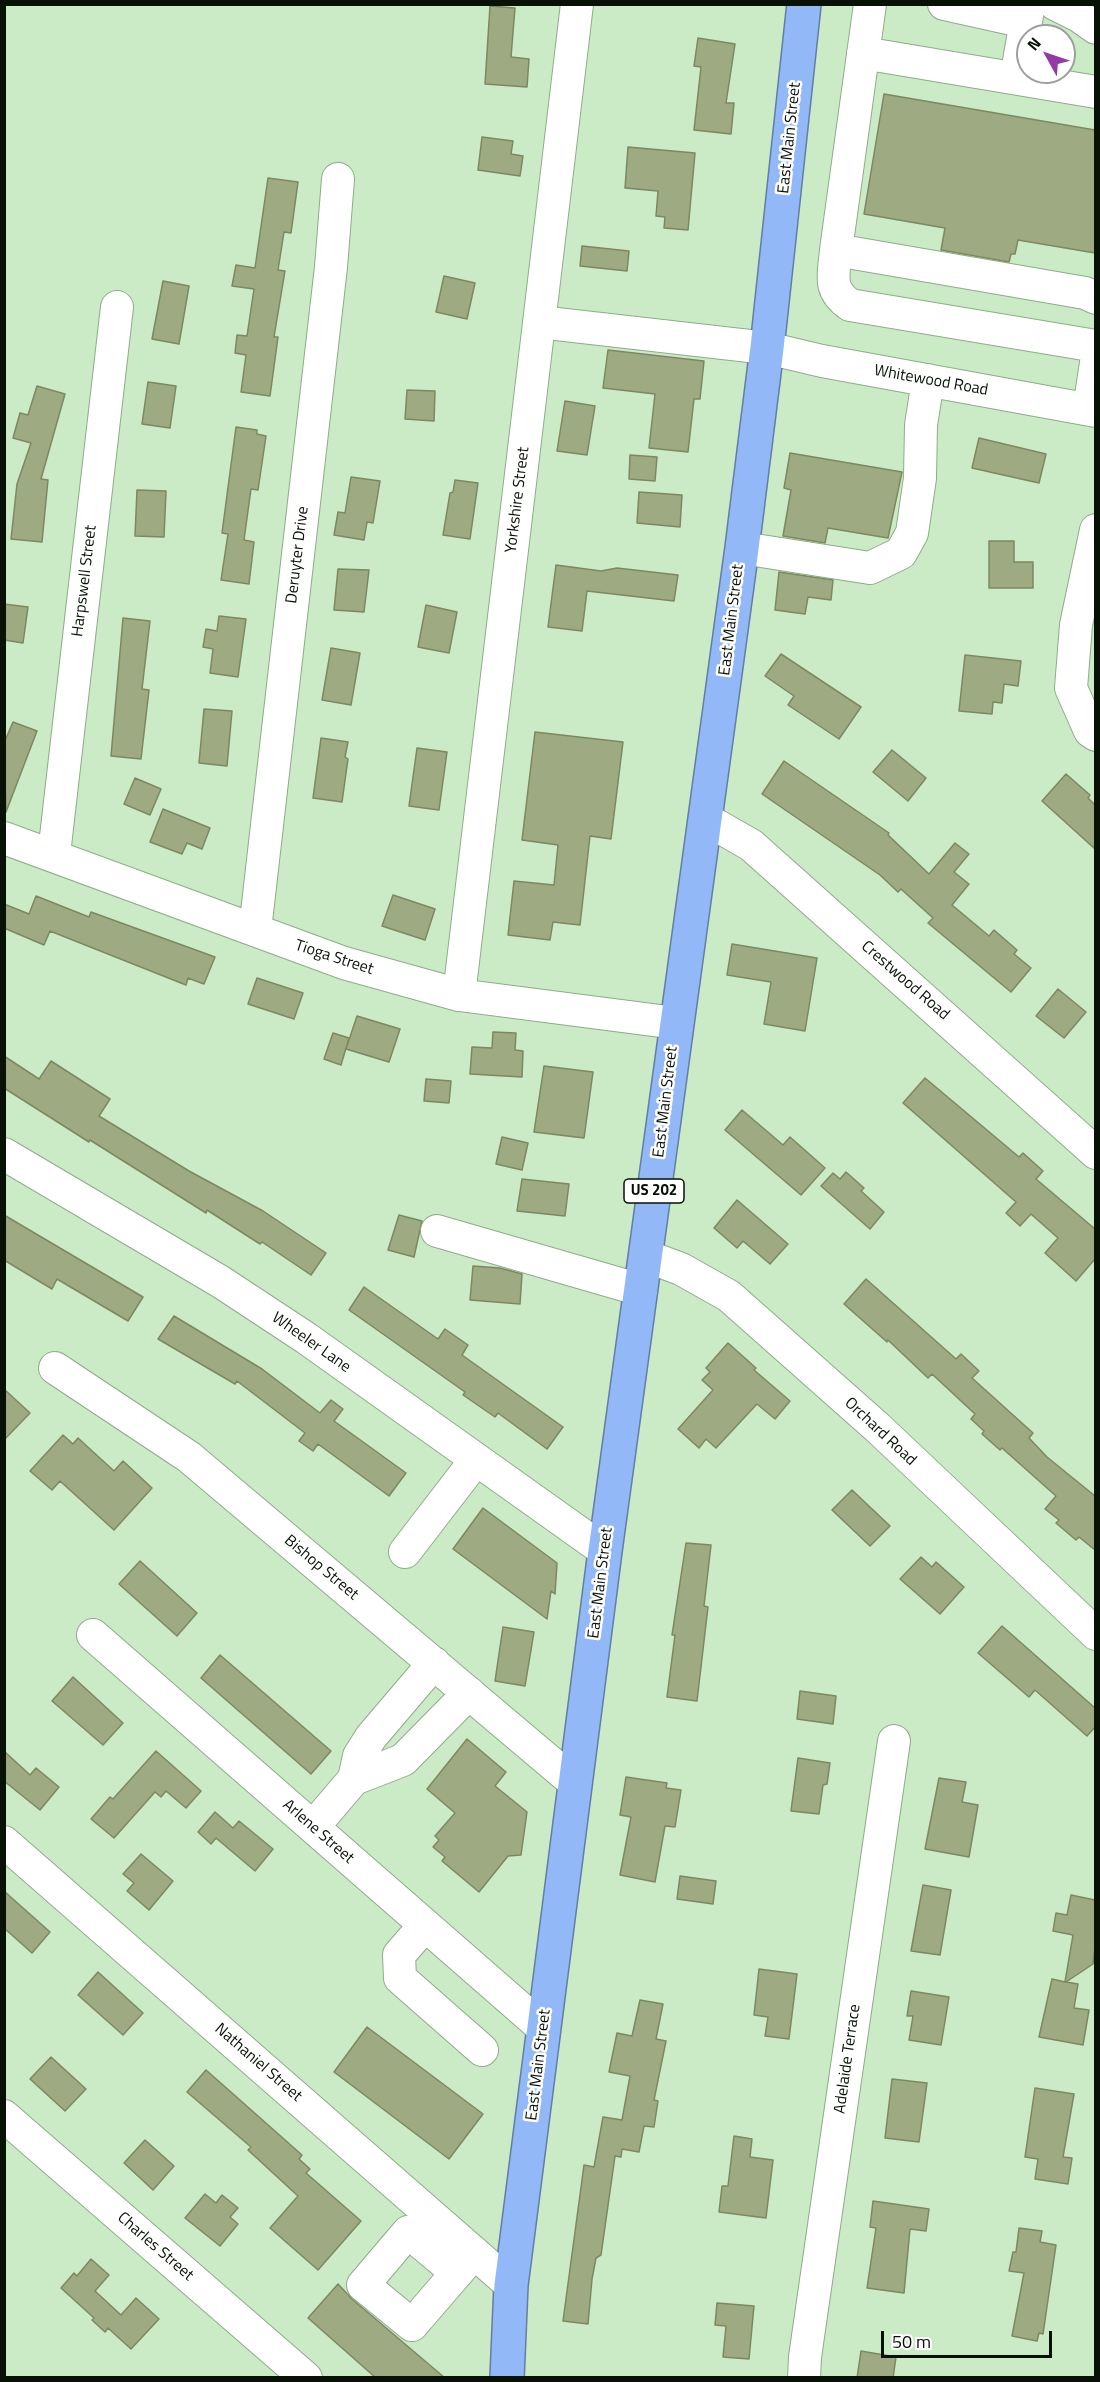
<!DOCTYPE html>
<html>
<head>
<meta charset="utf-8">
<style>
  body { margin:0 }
  #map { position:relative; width:1100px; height:2382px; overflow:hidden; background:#cbeac6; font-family:"Titillium Web",sans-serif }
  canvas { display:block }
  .frame { position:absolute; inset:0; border:6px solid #071106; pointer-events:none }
  .north { position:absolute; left:1016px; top:24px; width:60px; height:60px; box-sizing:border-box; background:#fff; border:2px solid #9ca09b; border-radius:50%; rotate:310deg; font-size:16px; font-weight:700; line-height:24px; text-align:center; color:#071106 }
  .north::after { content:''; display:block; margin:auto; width:21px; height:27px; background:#943aa5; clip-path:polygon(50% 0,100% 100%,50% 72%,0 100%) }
  .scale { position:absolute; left:881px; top:2331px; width:171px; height:27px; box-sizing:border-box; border:3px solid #071106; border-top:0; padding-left:8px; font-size:18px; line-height:21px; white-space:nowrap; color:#071106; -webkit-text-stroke:4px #fff; paint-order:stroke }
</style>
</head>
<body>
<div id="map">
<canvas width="1100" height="2382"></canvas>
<div class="frame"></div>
<div class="north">N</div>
<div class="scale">50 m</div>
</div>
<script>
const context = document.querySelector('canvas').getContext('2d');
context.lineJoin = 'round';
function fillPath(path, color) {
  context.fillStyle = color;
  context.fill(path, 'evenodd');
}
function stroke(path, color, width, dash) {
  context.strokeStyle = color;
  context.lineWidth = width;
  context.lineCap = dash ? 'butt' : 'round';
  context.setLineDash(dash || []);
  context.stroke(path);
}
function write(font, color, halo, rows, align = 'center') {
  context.font = font + ' "Titillium Web",sans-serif';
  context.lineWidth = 5;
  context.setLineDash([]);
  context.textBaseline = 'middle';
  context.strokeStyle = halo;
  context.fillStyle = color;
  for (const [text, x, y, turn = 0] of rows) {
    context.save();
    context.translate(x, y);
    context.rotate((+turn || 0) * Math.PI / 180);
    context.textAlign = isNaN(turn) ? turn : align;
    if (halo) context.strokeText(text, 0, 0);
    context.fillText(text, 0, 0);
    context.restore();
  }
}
const building = new Path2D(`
  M 490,6 L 515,8 L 511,57 L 529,59 L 527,87 L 485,84 Z
  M 698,38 L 735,44 L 726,103 L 734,103 L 731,134 L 694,130 L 701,67 L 694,66 Z
  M 884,94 L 1095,130 L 1095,253 L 1018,240 L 1015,254 L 1011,254 L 1009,262 L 941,250 L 945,228 L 864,214 Z
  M 482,137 L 513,141 L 511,154 L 523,156 L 520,176 L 478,170 Z
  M 628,147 L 695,153 L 688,230 L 664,228 L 665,217 L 656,216 L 658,191 L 625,188 Z
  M 268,178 L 298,182 L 291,233 L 284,232 L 278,270 L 285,271 L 274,337 L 278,337 L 270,396 L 241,392 L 246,355 L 235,353 L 237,335 L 247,336 L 254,289 L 232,286 L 236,265 L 255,268 Z
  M 582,246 L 629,251 L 627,271 L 580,266 Z
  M 444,276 L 475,283 L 467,319 L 436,312 Z
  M 163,281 L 189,286 L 179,344 L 152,339 Z
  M 608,350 L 704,361 L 700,399 L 694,399 L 688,452 L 649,448 L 655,394 L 603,388 Z
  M 148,382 L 176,386 L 170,428 L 142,424 Z
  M 37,386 L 65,394 L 41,479 L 48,480 L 42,542 L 11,539 L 17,484 L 31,443 L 13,438 L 20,413 L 28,415 Z
  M 407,390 L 435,391 L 434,421 L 405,419 Z
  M 565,401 L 595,406 L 587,455 L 557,451 Z
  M 236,427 L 257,430 L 257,434 L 266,436 L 258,490 L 251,489 L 244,540 L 254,542 L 249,584 L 221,580 L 228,534 L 222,533 Z
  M 979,438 L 1046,454 L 1039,483 L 972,468 Z
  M 790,453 L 902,472 L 888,538 L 828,528 L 825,543 L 783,536 L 791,490 L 784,488 Z
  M 630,455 L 657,457 L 655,481 L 629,479 Z
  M 351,477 L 380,481 L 373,523 L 367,522 L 364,540 L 334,535 L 338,512 L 345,513 Z
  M 455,480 L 478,483 L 470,539 L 443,535 L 450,493 L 453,492 Z
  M 137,490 L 166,491 L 164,537 L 135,536 Z
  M 639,492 L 682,495 L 680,527 L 637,523 Z
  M 989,541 L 1014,541 L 1014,562 L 1033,562 L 1033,588 L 989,588 Z
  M 556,565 L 601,571 L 617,568 L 678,575 L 674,601 L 587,591 L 582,631 L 548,627 Z
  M 338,569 L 369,570 L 364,612 L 334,610 Z
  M 779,572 L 833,580 L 831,600 L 808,597 L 805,614 L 775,610 Z
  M 4,604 L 28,607 L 23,643 L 4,640 Z
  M 426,605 L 457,612 L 449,653 L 418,647 Z
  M 219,616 L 246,619 L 238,677 L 210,673 L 213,649 L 203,647 L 206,629 L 217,631 Z
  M 123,618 L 150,621 L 142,689 L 149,690 L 141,759 L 111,756 Z
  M 331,648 L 360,653 L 351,705 L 322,700 Z
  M 781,654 L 861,707 L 839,739 L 788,705 L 794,696 L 765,676 Z
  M 965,655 L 1021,661 L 1018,686 L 1004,684 L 1002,703 L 993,702 L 992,714 L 959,711 Z
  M 204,709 L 232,711 L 227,766 L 199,763 Z
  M 13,722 L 37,731 L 6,812 L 4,743 Z
  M 535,732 L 623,742 L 611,839 L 590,836 L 580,925 L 553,922 L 550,940 L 508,935 L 514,881 L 554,885 L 558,845 L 522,840 Z
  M 321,738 L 348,742 L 345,757 L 348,759 L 342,802 L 313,798 Z
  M 417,748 L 447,752 L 439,810 L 409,806 Z
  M 892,750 L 926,778 L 908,801 L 873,772 Z
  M 784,761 L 889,833 L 888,835 L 929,874 L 955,843 L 969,854 L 954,872 L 969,884 L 952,905 L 989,936 L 994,930 L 1017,950 L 1014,954 L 1031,968 L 1011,992 L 928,923 L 933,918 L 901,889 L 898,892 L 880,875 L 762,794 Z
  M 1066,774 L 1090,795 L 1088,798 L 1095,805 L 1095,849 L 1042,801 Z
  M 135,778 L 161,789 L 150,815 L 124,804 Z
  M 163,809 L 210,828 L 202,849 L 187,843 L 182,854 L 150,842 Z
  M 393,895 L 435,909 L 425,940 L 382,926 Z
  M 36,896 L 89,917 L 91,912 L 215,957 L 204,984 L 188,978 L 186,985 L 50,931 L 44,945 L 4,928 L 4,904 L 29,914 Z
  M 732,944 L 817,958 L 805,1031 L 764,1024 L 771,982 L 727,975 Z
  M 257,978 L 303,993 L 294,1019 L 248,1004 Z
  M 1058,989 L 1086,1012 L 1064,1038 L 1036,1016 Z
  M 357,1016 L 400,1029 L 389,1062 L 346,1049 Z
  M 493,1032 L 516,1033 L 515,1050 L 523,1051 L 522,1077 L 470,1074 L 472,1047 L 492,1048 Z
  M 333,1033 L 349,1038 L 341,1065 L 324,1059 Z
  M 4,1056 L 39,1079 L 51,1061 L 110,1099 L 99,1116 L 189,1171 L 263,1211 L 326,1253 L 311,1275 L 262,1242 L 260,1244 L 207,1210 L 206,1213 L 90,1140 L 89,1142 L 4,1088 Z
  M 544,1066 L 593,1072 L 584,1138 L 534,1132 Z
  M 925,1078 L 1019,1157 L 1023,1153 L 1043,1171 L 1036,1179 L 1095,1229 L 1095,1259 L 1076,1281 L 1045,1253 L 1058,1238 L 1031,1214 L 1020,1226 L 1006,1213 L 1016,1202 L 903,1103 Z
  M 426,1079 L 451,1081 L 449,1103 L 424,1101 Z
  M 742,1110 L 783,1145 L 790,1137 L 825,1168 L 801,1195 L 725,1130 Z
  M 502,1137 L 528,1143 L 522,1170 L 496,1164 Z
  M 846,1172 L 864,1188 L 861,1191 L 884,1212 L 870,1229 L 821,1186 L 833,1173 L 840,1179 Z
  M 522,1179 L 569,1184 L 565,1216 L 517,1211 Z
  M 737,1200 L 788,1244 L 770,1264 L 743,1241 L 737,1248 L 714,1228 Z
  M 4,1215 L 143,1297 L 128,1321 L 57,1279 L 52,1289 L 4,1260 Z
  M 399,1215 L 422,1221 L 414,1257 L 388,1250 Z
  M 473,1266 L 500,1268 L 522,1274 L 520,1304 L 470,1300 Z
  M 866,1279 L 956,1359 L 961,1354 L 979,1371 L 972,1378 L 1033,1433 L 1029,1438 L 1047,1457 L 1095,1496 L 1095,1550 L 1079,1537 L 1076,1540 L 1056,1523 L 1059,1520 L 1045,1509 L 1056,1496 L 1002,1448 L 1000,1450 L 982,1434 L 984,1431 L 971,1419 L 975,1414 L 932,1374 L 928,1378 L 888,1340 L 887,1342 L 844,1304 Z
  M 364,1287 L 438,1339 L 445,1329 L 468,1345 L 462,1355 L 563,1427 L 547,1449 L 498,1413 L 495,1417 L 463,1395 L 465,1392 L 349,1310 Z
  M 174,1316 L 262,1369 L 320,1413 L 331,1400 L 343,1409 L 334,1421 L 406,1473 L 389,1496 L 318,1444 L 313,1451 L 299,1441 L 305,1433 L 237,1381 L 235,1384 L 158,1339 Z
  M 728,1343 L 756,1368 L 754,1370 L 790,1401 L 775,1419 L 757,1404 L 716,1448 L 706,1439 L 699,1448 L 678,1429 L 713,1390 L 702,1380 L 710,1372 L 706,1368 Z
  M 4,1389 L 30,1413 L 4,1440 Z
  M 63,1435 L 73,1444 L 78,1438 L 114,1471 L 123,1461 L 152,1488 L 114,1530 L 60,1481 L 52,1490 L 30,1471 Z
  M 852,1490 L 890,1526 L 870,1546 L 832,1510 Z
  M 483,1508 L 557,1563 L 555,1594 L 551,1591 L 547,1619 L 453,1549 Z
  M 686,1543 L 711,1545 L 704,1606 L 708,1607 L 697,1701 L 667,1697 L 675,1635 L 672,1635 Z
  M 921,1557 L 932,1567 L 936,1562 L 964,1587 L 940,1614 L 900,1579 Z
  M 140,1561 L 197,1613 L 177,1636 L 119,1584 Z
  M 1002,1626 L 1095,1708 L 1095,1727 L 1087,1736 L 1035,1690 L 1029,1697 L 978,1653 Z
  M 503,1627 L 534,1632 L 525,1686 L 495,1681 Z
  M 220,1655 L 331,1751 L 311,1774 L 201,1678 Z
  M 73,1677 L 123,1723 L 103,1745 L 52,1701 Z
  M 800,1691 L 836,1696 L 833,1724 L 797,1719 Z
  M 467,1739 L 506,1772 L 495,1786 L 527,1812 L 521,1855 L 508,1856 L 479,1892 L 442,1861 L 445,1857 L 433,1847 L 439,1840 L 435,1836 L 455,1813 L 427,1789 Z
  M 4,1751 L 30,1775 L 36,1768 L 59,1787 L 40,1810 L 4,1781 Z
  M 156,1751 L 201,1791 L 186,1808 L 166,1791 L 161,1797 L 155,1792 L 114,1838 L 91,1819 L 110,1797 L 113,1799 Z
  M 798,1758 L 830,1763 L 827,1784 L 823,1785 L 819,1814 L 791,1811 Z
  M 626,1777 L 667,1783 L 666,1788 L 681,1790 L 675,1827 L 665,1826 L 655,1882 L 620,1875 L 631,1817 L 620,1815 Z
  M 939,1778 L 966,1782 L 962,1802 L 978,1805 L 969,1857 L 925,1849 Z
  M 215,1812 L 233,1828 L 239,1821 L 273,1849 L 255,1871 L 216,1838 L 211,1844 L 198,1832 Z
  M 141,1854 L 173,1881 L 149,1910 L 127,1891 L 134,1883 L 123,1874 Z
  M 680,1876 L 716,1881 L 713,1904 L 677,1899 Z
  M 923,1885 L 951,1890 L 940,1955 L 911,1951 Z
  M 4,1891 L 50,1932 L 32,1953 L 4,1928 Z
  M 1071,1895 L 1095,1900 L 1095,1947 L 1093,1964 L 1066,1982 L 1078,1984 L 1074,2008 L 1089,2010 L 1083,2045 L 1039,2037 L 1052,1979 L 1065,1982 L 1073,1935 L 1053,1931 L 1056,1913 L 1067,1915 Z
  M 759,1969 L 797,1974 L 789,2039 L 765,2036 L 768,2017 L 754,2015 Z
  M 98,1972 L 143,2013 L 123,2035 L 78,1995 Z
  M 911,1991 L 949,1997 L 941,2045 L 909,2040 L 913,2016 L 907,2016 Z
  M 640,2000 L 663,2004 L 656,2039 L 666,2041 L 654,2100 L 658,2101 L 654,2127 L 644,2126 L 639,2152 L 622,2149 L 621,2157 L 615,2156 L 601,2255 L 596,2258 L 592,2279 L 588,2324 L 563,2321 L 584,2165 L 594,2167 L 603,2117 L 622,2120 L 630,2076 L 609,2072 L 617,2033 L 632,2036 Z
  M 367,2027 L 483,2114 L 449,2159 L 334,2072 Z
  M 51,2057 L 86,2089 L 65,2111 L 30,2079 Z
  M 206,2070 L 302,2155 L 299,2159 L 310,2169 L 306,2173 L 361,2221 L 318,2270 L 270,2228 L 298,2196 L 248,2150 L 251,2147 L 187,2092 Z
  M 892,2079 L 927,2083 L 919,2142 L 885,2138 Z
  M 1035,2088 L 1074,2094 L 1063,2157 L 1072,2158 L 1068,2184 L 1035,2179 L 1038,2159 L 1025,2157 Z
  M 734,2136 L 752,2139 L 750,2157 L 773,2160 L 766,2218 L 719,2212 L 722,2186 L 728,2186 Z
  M 145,2140 L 174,2166 L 153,2190 L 124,2163 Z
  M 205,2194 L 216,2203 L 222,2195 L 238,2208 L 230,2217 L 238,2224 L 220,2246 L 185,2218 Z
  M 873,2201 L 929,2209 L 926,2231 L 910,2229 L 904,2293 L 867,2288 L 876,2228 L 870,2227 Z
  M 1019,2228 L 1042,2231 L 1040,2242 L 1056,2245 L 1043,2334 L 1039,2333 L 1037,2341 L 1012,2336 L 1024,2273 L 1009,2271 L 1013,2252 L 1016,2252 Z
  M 91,2259 L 109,2275 L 95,2291 L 121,2315 L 136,2298 L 159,2319 L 131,2349 L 108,2328 L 105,2332 L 92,2320 L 94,2318 L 61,2288 L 74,2273 L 77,2276 Z
  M 338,2284 L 352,2299 L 445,2378 L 376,2378 L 308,2318 Z
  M 717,2303 L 754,2306 L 749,2359 L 723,2357 L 726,2326 L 715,2325 Z
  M 861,2351 L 896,2357 L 893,2378 L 857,2378 Z`);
fillPath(building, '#9eaa82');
stroke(building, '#7d8861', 1.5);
const minor = new Path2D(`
  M 944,4 L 1025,22
  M 1055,4 L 1079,16 L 1096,28
  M 863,53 L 1096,92
  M 1016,78 L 1029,4
  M 836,250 L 870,4
  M 1096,298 L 1085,293 L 836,250 C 834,275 827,289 850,305 L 1096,346
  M 539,322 L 767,348 L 822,361 L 1096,411
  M 1089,409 L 1096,363
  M 1096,530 L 1076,625 L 1071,688 L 1090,731 L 1096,735
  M 742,548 L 870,568 L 901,553 L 912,533 L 920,478 L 921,425 L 928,380
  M 707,820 L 751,845 L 1096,1153
  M 4,838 L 344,963 L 459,995 L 676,1023
  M 54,854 L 117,307
  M 255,930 L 331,267 L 338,179
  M 459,995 L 577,4
  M 4,1154 L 221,1282 L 306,1338 L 605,1551
  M 437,1231 L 641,1290
  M 646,1256 L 681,1269 L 729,1296 L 878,1428 L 1096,1634
  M 55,1368 L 189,1457 L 575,1783
  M 405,1552 L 475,1461
  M 93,1635 L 543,2028
  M 354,1779 L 403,1760 L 469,1693
  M 313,1827 L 354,1779 L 359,1756 L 371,1737 L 434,1663
  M 4,1842 L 511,2285
  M 425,1925 L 399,1955 L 400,1978 L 482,2050
  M 4,2116 L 306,2378
  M 457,2273 L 408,2232 L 363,2285 L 412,2325 L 474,2253
  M 804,2378 L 805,2357 L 894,1741`);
const highway = new Path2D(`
  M 507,2378 L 511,2285 L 605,1551 L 742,548 L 767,348 L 804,4`);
stroke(minor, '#8fac8a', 34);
stroke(highway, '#627ea3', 36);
stroke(minor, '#fff', 32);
stroke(highway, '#93b8f8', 33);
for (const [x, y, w] of [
  [654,1191,60]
]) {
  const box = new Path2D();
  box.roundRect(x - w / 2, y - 12, w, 24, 4.5);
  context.fillStyle = '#fff';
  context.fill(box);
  stroke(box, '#071106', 1.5);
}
write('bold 15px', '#071106', null, [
  ["US 202",654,1191]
]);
write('16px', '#071106', '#fff', [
  ["East Main Street",790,138,-84],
  ["Whitewood Road",931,381,10],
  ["Yorkshire Street",518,500,-83],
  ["Deruyter Drive",298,555,-83],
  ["Harpswell Street",85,581,-83],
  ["East Main Street",732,620,-83],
  ["Tioga Street",334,958,18],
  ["Crestwood Road",905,981,41],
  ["East Main Street",666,1102,-83],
  ["Wheeler Lane",311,1343,35],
  ["Orchard Road",880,1432,43],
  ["Bishop Street",321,1568,40],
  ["East Main Street",601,1583,-83],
  ["Arlene Street",318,1832,41],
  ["Adelaide Terrace",848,2059,-82],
  ["Nathaniel Street",258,2063,41],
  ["East Main Street",539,2065,-83],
  ["Charles Street",155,2247,41]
]);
</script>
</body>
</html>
